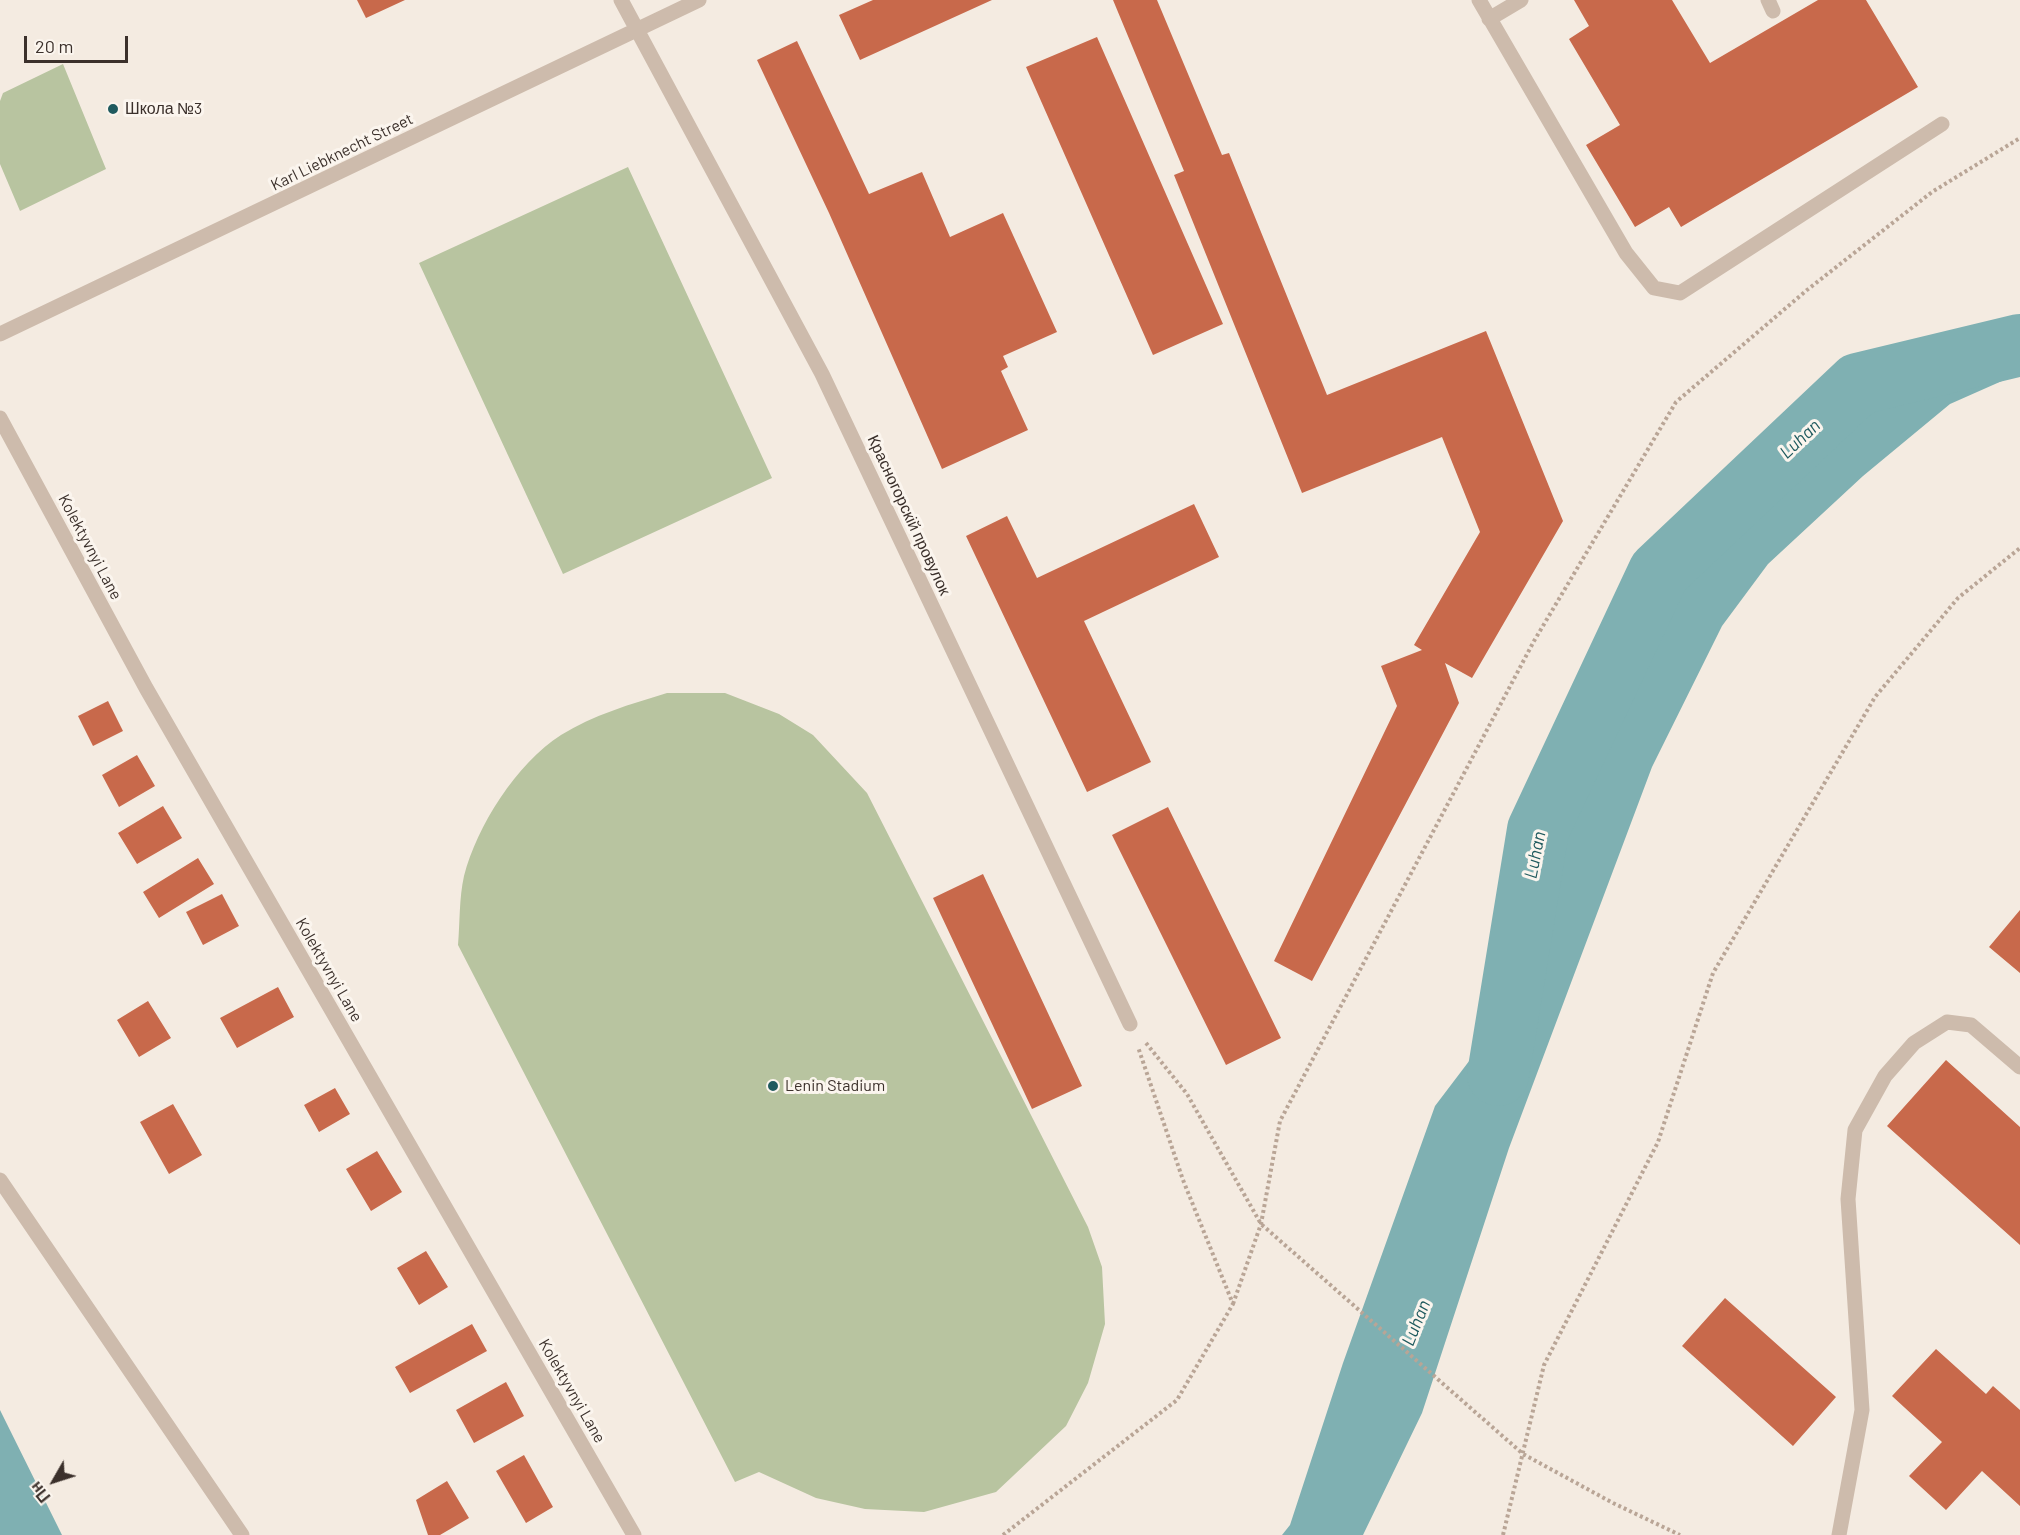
<!DOCTYPE html>
<html>
<head>
<meta charset="utf-8">
<style>
  body { margin:0 }
  #map { position:relative; width:2020px; height:1535px; overflow:hidden; background:#f4ebe1; font-family:Barlow,sans-serif }
  canvas { display:block }
  .north { position:absolute; left:24px; top:1451px; width:60px; height:60px; -webkit-text-stroke:4px #fbf5ee; paint-order:stroke; rotate:231deg; font-size:16px; font-weight:700; line-height:24px; text-align:center; color:#3b302b }
  .north::after { content:''; display:block; margin:auto; width:21px; height:27px; background:#3b302b; clip-path:polygon(50% 0,100% 100%,50% 72%,0 100%) }
  .scale { position:absolute; left:24px; top:36px; width:104px; height:27px; box-sizing:border-box; border:3px solid #3b302b; border-top:0; padding-left:8px; font-size:18px; line-height:21px; white-space:nowrap; color:#3b302b; -webkit-text-stroke:4px #fbf5ee; paint-order:stroke }
</style>
</head>
<body>
<div id="map">
<canvas width="2020" height="1535"></canvas>
<div class="north">Пн</div>
<div class="scale">20 m</div>
</div>
<script>
const context = document.querySelector('canvas').getContext('2d');
context.lineJoin = 'round';
function fillPath(path, color) {
  context.fillStyle = color;
  context.fill(path, 'evenodd');
}
function stroke(path, color, width, dash) {
  context.strokeStyle = color;
  context.lineWidth = width;
  context.lineCap = dash ? 'butt' : 'round';
  context.setLineDash(dash || []);
  context.stroke(path);
}
function write(font, color, halo, rows, align = 'center') {
  context.font = font + ' Barlow,sans-serif';
  context.lineWidth = 6;
  context.setLineDash([]);
  context.textBaseline = 'middle';
  context.strokeStyle = halo;
  context.fillStyle = color;
  for (const [text, x, y, turn = 0] of rows) {
    context.save();
    context.translate(x, y);
    context.rotate((+turn || 0) * Math.PI / 180);
    context.textAlign = isNaN(turn) ? turn : align;
    if (halo) context.strokeText(text, 0, 0);
    context.fillText(text, 0, 0);
    context.restore();
  }
}
fillPath(new Path2D(`
  M 63,64 L 106,169 L 20,211 L 0,164 L 0,101 L 3,93 Z
  M 628,167 L 772,478 L 563,574 L 419,263 Z
  M 667,693 L 725,693 L 779,714 L 813,735 L 867,793 L 1088,1227 L 1102,1267 L 1105,1324 L 1088,1383 L 1066,1426 L 996,1492 L 924,1512 L 865,1509 L 816,1498 L 759,1472 L 735,1482 L 458,945 C 460,923 459,898 464,876 C 477,826 516,764 561,735 C 593,715 631,704 667,693 Z`), '#b8c4a0');
fillPath(new Path2D(`
  M 2020,315 L 2020,373 L 1950,404 L 1863,476 L 1768,564 L 1722,626 L 1652,767 L 1509,1148 L 1422,1413 L 1363,1535 L 1282,1535 L 1290,1525 L 1343,1363 L 1435,1106 L 1501,1019 L 1621,691 L 1669,609 L 1750,503 L 1804,464 L 1855,419 L 1881,386 L 1911,364 Z
  M 0,1410 L 62,1535 L 0,1535 Z`), '#7fb0b2');
stroke(new Path2D(`
  M 1498,1075 L 1538,830 L 1659,572 L 1858,384 L 2020,345`), '#7fb0b2', 62);
fillPath(new Path2D(`
  M 357,0 L 405,0 L 366,18 Z
  M 873,0 L 992,0 L 860,60 L 839,15 Z
  M 1113,0 L 1157,0 L 1222,155 L 1229,153 L 1327,395 L 1486,331 L 1563,521 L 1472,678 L 1445,663 L 1459,703 L 1312,981 L 1274,961 L 1397,706 L 1381,666 L 1422,650 L 1414,645 L 1480,532 L 1442,437 L 1302,493 L 1174,175 L 1184,171 Z
  M 1574,0 L 1672,0 L 1710,63 L 1818,0 L 1866,0 L 1918,87 L 1681,227 L 1669,207 L 1635,227 L 1586,145 L 1620,125 L 1569,39 L 1589,26 Z
  M 1097,37 L 1223,324 L 1153,355 L 1026,67 Z
  M 797,41 L 869,194 L 922,172 L 950,237 L 1003,213 L 1057,332 L 1003,356 L 1008,367 L 1001,371 L 1028,430 L 942,469 L 829,213 L 757,60 Z
  M 1194,504 L 1219,557 L 1084,621 L 1151,762 L 1087,792 L 966,536 L 1007,516 L 1037,578 Z
  M 108,701 L 123,731 L 93,746 L 78,716 Z
  M 137,755 L 155,786 L 119,807 L 102,775 Z
  M 163,806 L 182,838 L 137,864 L 118,833 Z
  M 1168,807 L 1281,1038 L 1226,1065 L 1112,835 Z
  M 198,858 L 214,884 L 159,918 L 143,892 Z
  M 983,874 L 1082,1086 L 1032,1109 L 933,898 Z
  M 222,894 L 239,926 L 203,945 L 186,912 Z
  M 2020,910 L 2020,973 L 1989,947 Z
  M 278,987 L 294,1017 L 237,1048 L 220,1018 Z
  M 148,1001 L 171,1038 L 139,1057 L 117,1020 Z
  M 1946,1060 L 2020,1127 L 2020,1245 L 1887,1126 Z
  M 335,1088 L 350,1114 L 319,1132 L 304,1105 Z
  M 173,1104 L 202,1155 L 169,1174 L 140,1122 Z
  M 377,1151 L 402,1192 L 371,1211 L 346,1169 Z
  M 426,1251 L 448,1287 L 419,1305 L 397,1268 Z
  M 1725,1298 L 1836,1397 L 1793,1446 L 1682,1346 Z
  M 472,1324 L 487,1351 L 410,1393 L 395,1367 Z
  M 1936,1349 L 1986,1394 L 1993,1386 L 2020,1410 L 2020,1506 L 1982,1471 L 1946,1510 L 1909,1476 L 1942,1442 L 1892,1396 Z
  M 506,1382 L 524,1416 L 474,1443 L 456,1410 Z
  M 524,1455 L 553,1507 L 526,1523 L 496,1471 Z
  M 447,1481 L 469,1518 L 440,1535 L 428,1535 L 416,1500 Z`), '#c8694b');
stroke(new Path2D(`
  M 1146,1043 L 1187,1094 L 1261,1224 L 1523,1454 L 1613,1503 L 1680,1535
  M 1233,1304 L 1261,1224 L 1280,1121 L 1534,641 L 1676,402 L 1807,290 L 1932,192 L 2020,138
  M 1003,1535 L 1177,1400 L 1233,1304 L 1183,1180 L 1138,1047
  M 1503,1535 L 1544,1365 L 1658,1142 L 1713,973 L 1875,697 L 1958,598 L 2020,548`), '#b9a596', 4, [3, 3]);
stroke(new Path2D(`
  M 621,0 L 822,374 L 1130,1024
  M 1479,0 L 1626,253 L 1654,288 L 1680,293 L 1942,124
  M 1768,0 L 1773,11
  M 1489,19 L 1521,0
  M 0,334 L 699,0
  M 0,418 L 146,688 L 634,1535
  M 0,1180 L 242,1535
  M 1839,1535 L 1862,1410 L 1848,1199 L 1855,1130 L 1885,1076 L 1914,1043 L 1947,1022 L 1971,1025 L 2020,1067`), '#cdbbac', 15);
for (const [x, y, r, color] of [
  [113,109,6,"#1f5a5e"],
  [773,1086,6,"#1f5a5e"]
]) {
  const dot = new Path2D();
  dot.arc(x, y, r, 0, 2 * Math.PI);
  context.fillStyle = color;
  context.fill(dot);
  stroke(dot, '#fbf5ee', 2);
}
write('16px', '#3b302b', '#fbf5ee', [
  ["Школа №3",125,109],
  ["Lenin Stadium",785,1086]
], 'left');
write('16px', '#3b302b', '#fbf5ee', [
  ["Karl Liebknecht Street",342,152,-26],
  ["Красногорскій провулок",909,515,65],
  ["Kolektyvnyi Lane",90,547,62],
  ["Kolektyvnyi Lane",329,970,60],
  ["Kolektyvnyi Lane",572,1391,60]
]);
write('italic 18px', '#1f5a5e', '#fbf5ee', [
  ["Luhan",1800,439,-43],
  ["Luhan",1535,855,-79],
  ["Luhan",1416,1323,-68]
]);
</script>
</body>
</html>
